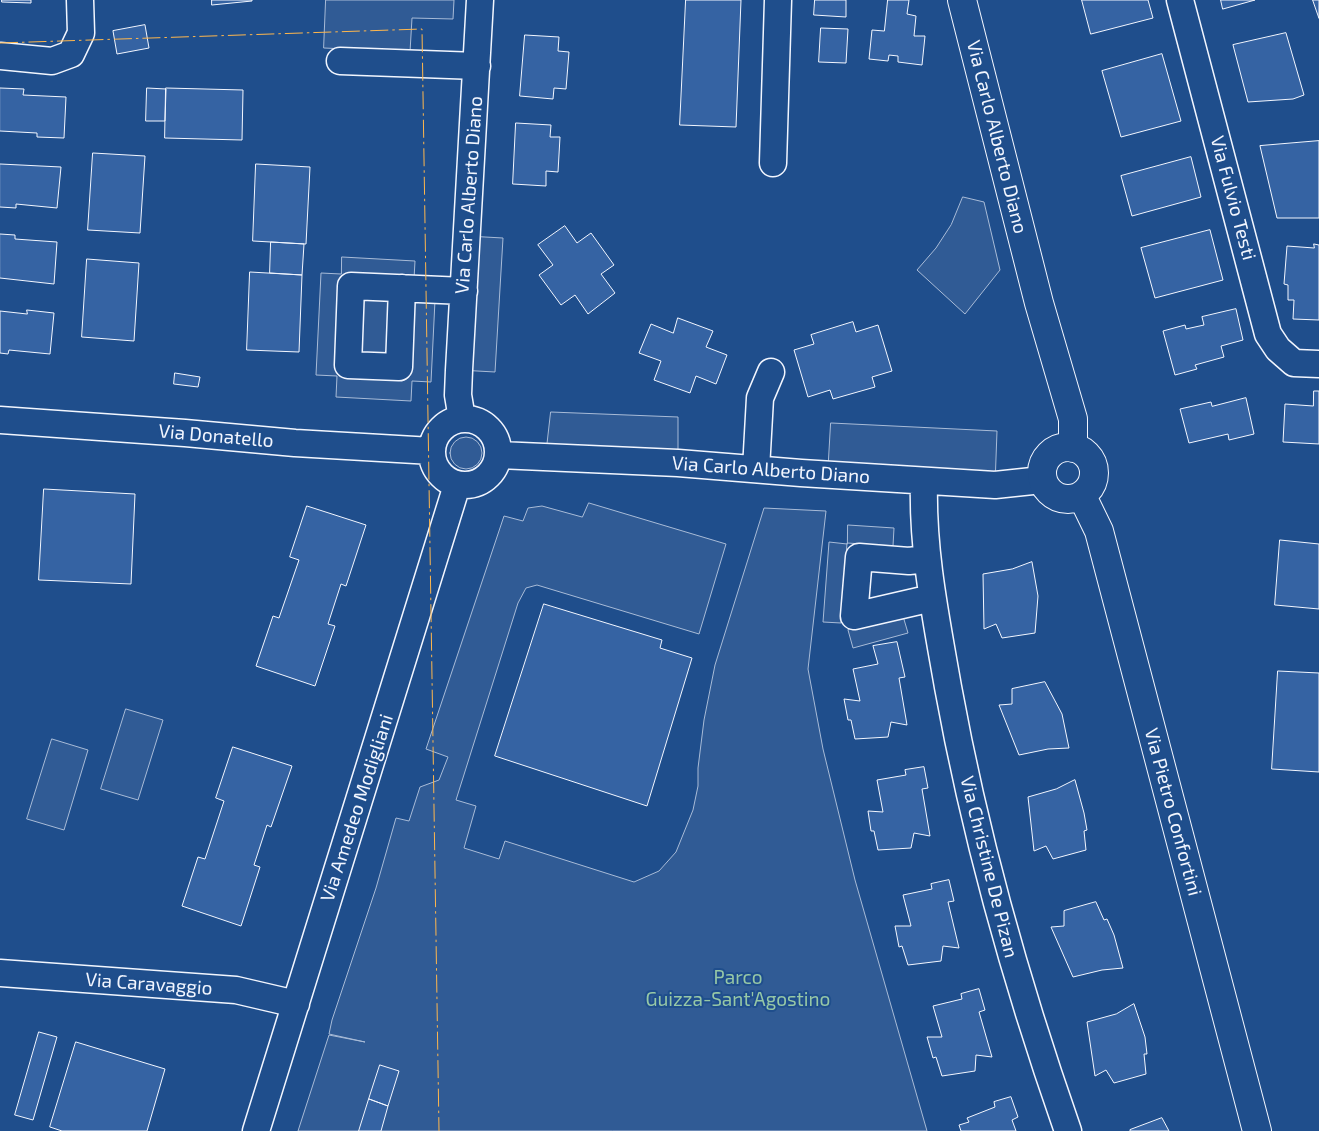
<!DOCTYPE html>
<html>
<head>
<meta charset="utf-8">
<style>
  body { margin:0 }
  canvas { display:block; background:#1f4e8c }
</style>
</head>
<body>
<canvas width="1319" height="1131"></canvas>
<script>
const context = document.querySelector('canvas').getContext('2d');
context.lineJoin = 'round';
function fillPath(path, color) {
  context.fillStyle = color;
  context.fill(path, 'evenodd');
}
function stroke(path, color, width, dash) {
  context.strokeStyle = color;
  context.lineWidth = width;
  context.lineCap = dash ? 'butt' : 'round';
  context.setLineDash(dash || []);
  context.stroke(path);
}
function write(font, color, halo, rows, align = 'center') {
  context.font = font + ' "Exo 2",sans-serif';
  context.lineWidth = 4;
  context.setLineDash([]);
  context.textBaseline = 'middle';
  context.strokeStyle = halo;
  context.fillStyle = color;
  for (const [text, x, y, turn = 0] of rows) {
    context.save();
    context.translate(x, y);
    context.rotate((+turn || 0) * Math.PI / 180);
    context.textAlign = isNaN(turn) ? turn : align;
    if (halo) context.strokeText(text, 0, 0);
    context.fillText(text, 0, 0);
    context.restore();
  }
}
const built = new Path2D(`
  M 326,0 L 454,0 L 453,19 L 412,18 L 410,52 L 324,48 Z
  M 963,197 L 984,202 L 1000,270 L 965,314 L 917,270 L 936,248 L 951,225 Z
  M 467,236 L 503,238 L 495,372 L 459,370 Z
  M 342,257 L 415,261 L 414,279 L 436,280 L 431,382 L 412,381 L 411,401 L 336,397 L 337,376 L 316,375 L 321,273 L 341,274 Z
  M 551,412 L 678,417 L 678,463 L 546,456 Z
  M 831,423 L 997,431 L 995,485 L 828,475 Z
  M450 453a16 16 0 1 1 32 0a16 16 0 1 1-32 0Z
  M 589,503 L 726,544 L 699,634 L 537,585 L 526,588 L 518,603 L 456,800 L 476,806 L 464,848 L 499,859 L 505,841 L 634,882 L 659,871 L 676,852 L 693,810 L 698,786 L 698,768 L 704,720 L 715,665 L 764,508 L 826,511 L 808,669 L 823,749 L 855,880 L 927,1131 L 298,1131 L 329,1035 L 365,1042 L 329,1034 L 332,1020 L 376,888 L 396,818 L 409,821 L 420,787 L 439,780 L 448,757 L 426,749 L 504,516 L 523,521 L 528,508 L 542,506 L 582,517 Z
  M 848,525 L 894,528 L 893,546 L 847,543 L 841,623 L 823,622 L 829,542 L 847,544 Z
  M 903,616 L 908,633 L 853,648 L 848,630 Z
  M 126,709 L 163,720 L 138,800 L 101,789 Z
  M 52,739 L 88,750 L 64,830 L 27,819 Z`);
fillPath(built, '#305b95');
stroke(built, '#a8bbd7', 1);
const building = new Path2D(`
  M 2,0 L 31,0 L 31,3 L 2,2 Z
  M 212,0 L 252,0 L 252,1 L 212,5 Z
  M 686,0 L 741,0 L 736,127 L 680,125 Z
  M 815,0 L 846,0 L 846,17 L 814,15 Z
  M 888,0 L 909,0 L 907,14 L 916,16 L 914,36 L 925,36 L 922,65 L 898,62 L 898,56 L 889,55 L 888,61 L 869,59 L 872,30 L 884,31 Z
  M 1082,0 L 1148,0 L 1153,18 L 1091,34 Z
  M 1221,0 L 1255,0 L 1223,9 Z
  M 1313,0 L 1319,0 L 1319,18 Z
  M 145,25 L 149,48 L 117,54 L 113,31 Z
  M 821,28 L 848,29 L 846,63 L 819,62 Z
  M 1286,33 L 1304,95 L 1293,99 L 1248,102 L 1233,45 Z
  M 525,35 L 559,37 L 558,51 L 569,52 L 566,89 L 554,88 L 553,99 L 520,96 Z
  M 1162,54 L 1181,121 L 1121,137 L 1102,71 Z
  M 0,88 L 24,89 L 23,95 L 66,97 L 64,138 L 37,137 L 37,133 L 0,131 Z
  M 147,88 L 166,89 L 165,121 L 146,121 Z
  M 166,88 L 243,90 L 242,140 L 165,138 Z
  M 516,123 L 551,125 L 550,137 L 560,137 L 558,172 L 546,171 L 546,186 L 513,184 Z
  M 1319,141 L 1319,218 L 1277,218 L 1260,146 Z
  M 93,153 L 145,156 L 140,233 L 88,230 Z
  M 1191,157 L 1201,197 L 1132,216 L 1121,176 Z
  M 0,164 L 61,167 L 57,208 L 16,204 L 16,208 L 0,207 Z
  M 256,164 L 310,167 L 306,244 L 253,241 Z
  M 565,226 L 577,243 L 591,233 L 614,265 L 601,274 L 615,293 L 588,314 L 575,295 L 561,305 L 539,275 L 553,265 L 538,245 Z
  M 1210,230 L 1223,280 L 1155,298 L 1141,248 Z
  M 0,234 L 15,235 L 15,239 L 57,242 L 54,284 L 0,278 Z
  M 271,242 L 304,244 L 302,275 L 270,273 Z
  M 1314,244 L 1319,245 L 1319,320 L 1293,319 L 1294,300 L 1288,300 L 1288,285 L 1284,284 L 1287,246 L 1314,248 Z
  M 87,259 L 139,263 L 134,341 L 82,337 Z
  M 250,272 L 302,275 L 299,352 L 247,350 Z
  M 1236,309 L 1243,340 L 1221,346 L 1224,357 L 1195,365 L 1197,369 L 1175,375 L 1163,331 L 1185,325 L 1186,329 L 1204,325 L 1202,317 Z
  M 27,310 L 54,313 L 50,354 L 9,350 L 8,354 L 0,353 L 0,311 L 27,314 Z
  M 678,318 L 713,331 L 706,347 L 727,355 L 716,384 L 696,376 L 690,393 L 654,380 L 661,361 L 639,353 L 651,324 L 673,333 Z
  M 853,322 L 856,332 L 878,325 L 892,371 L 872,377 L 875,387 L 833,399 L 830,390 L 808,397 L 794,350 L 814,344 L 811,335 Z
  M 175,373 L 200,377 L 198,387 L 174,384 Z
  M 1314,391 L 1319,391 L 1319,444 L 1283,442 L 1285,404 L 1313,406 Z
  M 1246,398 L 1254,434 L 1229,440 L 1228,434 L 1189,443 L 1180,409 L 1211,402 L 1212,406 Z
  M 44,489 L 135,494 L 131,584 L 39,580 Z
  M 307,506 L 366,525 L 346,586 L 341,584 L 328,624 L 335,626 L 315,686 L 256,666 L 273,616 L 279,618 L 299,560 L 290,557 Z
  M 1280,540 L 1319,544 L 1319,609 L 1275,605 Z
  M 1032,562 L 1038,596 L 1035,633 L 1002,638 L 996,624 L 984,629 L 983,574 L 1012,569 Z
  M 544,604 L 662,640 L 660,648 L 692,658 L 647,806 L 495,756 Z
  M 897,642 L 905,677 L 899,678 L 907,725 L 891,722 L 888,737 L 855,739 L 851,720 L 848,720 L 844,699 L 860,701 L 853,669 L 878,664 L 873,646 Z
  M 1278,671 L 1319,673 L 1319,772 L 1272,769 Z
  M 1045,682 L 1062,714 L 1069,748 L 1048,749 L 1019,755 L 999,705 L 1012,704 L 1012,689 Z
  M 233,747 L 292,766 L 271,827 L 267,825 L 254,865 L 260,867 L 241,926 L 182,906 L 198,857 L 205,859 L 224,801 L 216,798 Z
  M 924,767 L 928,788 L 922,789 L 930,836 L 914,833 L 911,848 L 878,850 L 874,831 L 871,831 L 868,811 L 883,812 L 877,780 L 906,775 L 905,770 Z
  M 1075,780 L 1084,813 L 1087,830 L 1084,831 L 1086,850 L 1053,859 L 1046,846 L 1034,851 L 1028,797 L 1056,789 Z
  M 949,880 L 954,901 L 948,902 L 959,948 L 943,946 L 941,961 L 908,965 L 902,946 L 899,947 L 895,926 L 911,926 L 903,895 L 932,889 L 931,884 Z
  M 1096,902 L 1104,920 L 1107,919 L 1114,935 L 1123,968 L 1102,970 L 1073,977 L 1051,927 L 1064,926 L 1064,911 Z
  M 979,989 L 985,1010 L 979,1012 L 992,1057 L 976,1055 L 975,1071 L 942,1076 L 936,1057 L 933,1058 L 927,1037 L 942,1037 L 933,1006 L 962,999 L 961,994 Z
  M 1134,1004 L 1145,1037 L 1147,1054 L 1144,1054 L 1146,1074 L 1114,1083 L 1106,1070 L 1095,1076 L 1087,1022 L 1116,1014 Z
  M 39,1032 L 57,1037 L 33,1120 L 15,1115 Z
  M 76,1042 L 165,1069 L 147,1131 L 62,1131 L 50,1127 Z
  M 380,1065 L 399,1071 L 388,1106 L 369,1099 Z
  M 1011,1097 L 1018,1117 L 1012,1120 L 1016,1131 L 961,1131 L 959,1125 L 969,1122 L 967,1118 L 995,1107 L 994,1102 Z
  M 369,1099 L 388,1106 L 381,1131 L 359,1131 Z
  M 1162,1118 L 1169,1131 L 1130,1131 L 1130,1130 Z`);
fillPath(building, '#3563a3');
stroke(building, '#f2f6ff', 1);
const minor = new Path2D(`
  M 1180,0 L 1268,334 L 1278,349 L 1294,363 L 1319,364
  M 0,56 L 52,61 L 71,54 L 81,33 L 80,0
  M 340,61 L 477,66
  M 773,163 L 778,0
  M 402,288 L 399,367 L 348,365 L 351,286 C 389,288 426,289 464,291
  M432 452a33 33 0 1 1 66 0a33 33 0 1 1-66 0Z
  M 462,419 L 458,395 L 459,370 L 480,0
  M 0,420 L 185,433 L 295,443 L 432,451
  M 499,455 L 678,463 L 801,473 L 995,485 L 1042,480
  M 756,469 L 760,398 L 771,372
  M 924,481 C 922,551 936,618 948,687 C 976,841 1016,983 1068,1131
  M 926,559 L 909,561 L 859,557 L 854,616 L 932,598
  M 0,973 L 236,990 L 296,1004
  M 256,1131 L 457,485`);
const major = new Path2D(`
  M 962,0 L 1039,303 L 1073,419 L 1073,448
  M1042 473a26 26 0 1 1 52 0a26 26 0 1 1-52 0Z
  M 1082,496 L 1099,531 L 1257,1131`);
stroke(minor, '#f2f6ff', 29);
stroke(major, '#f2f6ff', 30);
stroke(minor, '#1f4e8c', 26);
stroke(major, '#1f4e8c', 28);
stroke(new Path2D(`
  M 0,43 L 422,29 L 439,1131`), '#ffb74d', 1, [18, 4, 2.5, 4]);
write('19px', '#f2f6ff', '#1f4e8c', [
  ["Via Carlo Alberto Diano",997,137,76],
  ["Via Carlo Alberto Diano",469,195,-86],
  ["Via Fulvio Testi",1233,198,75],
  ["Via Donatello",216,436,5],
  ["Via Carlo Alberto Diano",771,470,4],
  ["Via Amedeo Modigliani",357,808,-72],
  ["Via Pietro Confortini",1173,812,75],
  ["Via Christine De Pizan",989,867,76],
  ["Via Caravaggio",149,984,4]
]);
write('19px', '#97c8a6', '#1f4e8c', [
  ["Parco",738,978],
  ["Guizza-Sant'Agostino",738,1000]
]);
</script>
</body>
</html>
